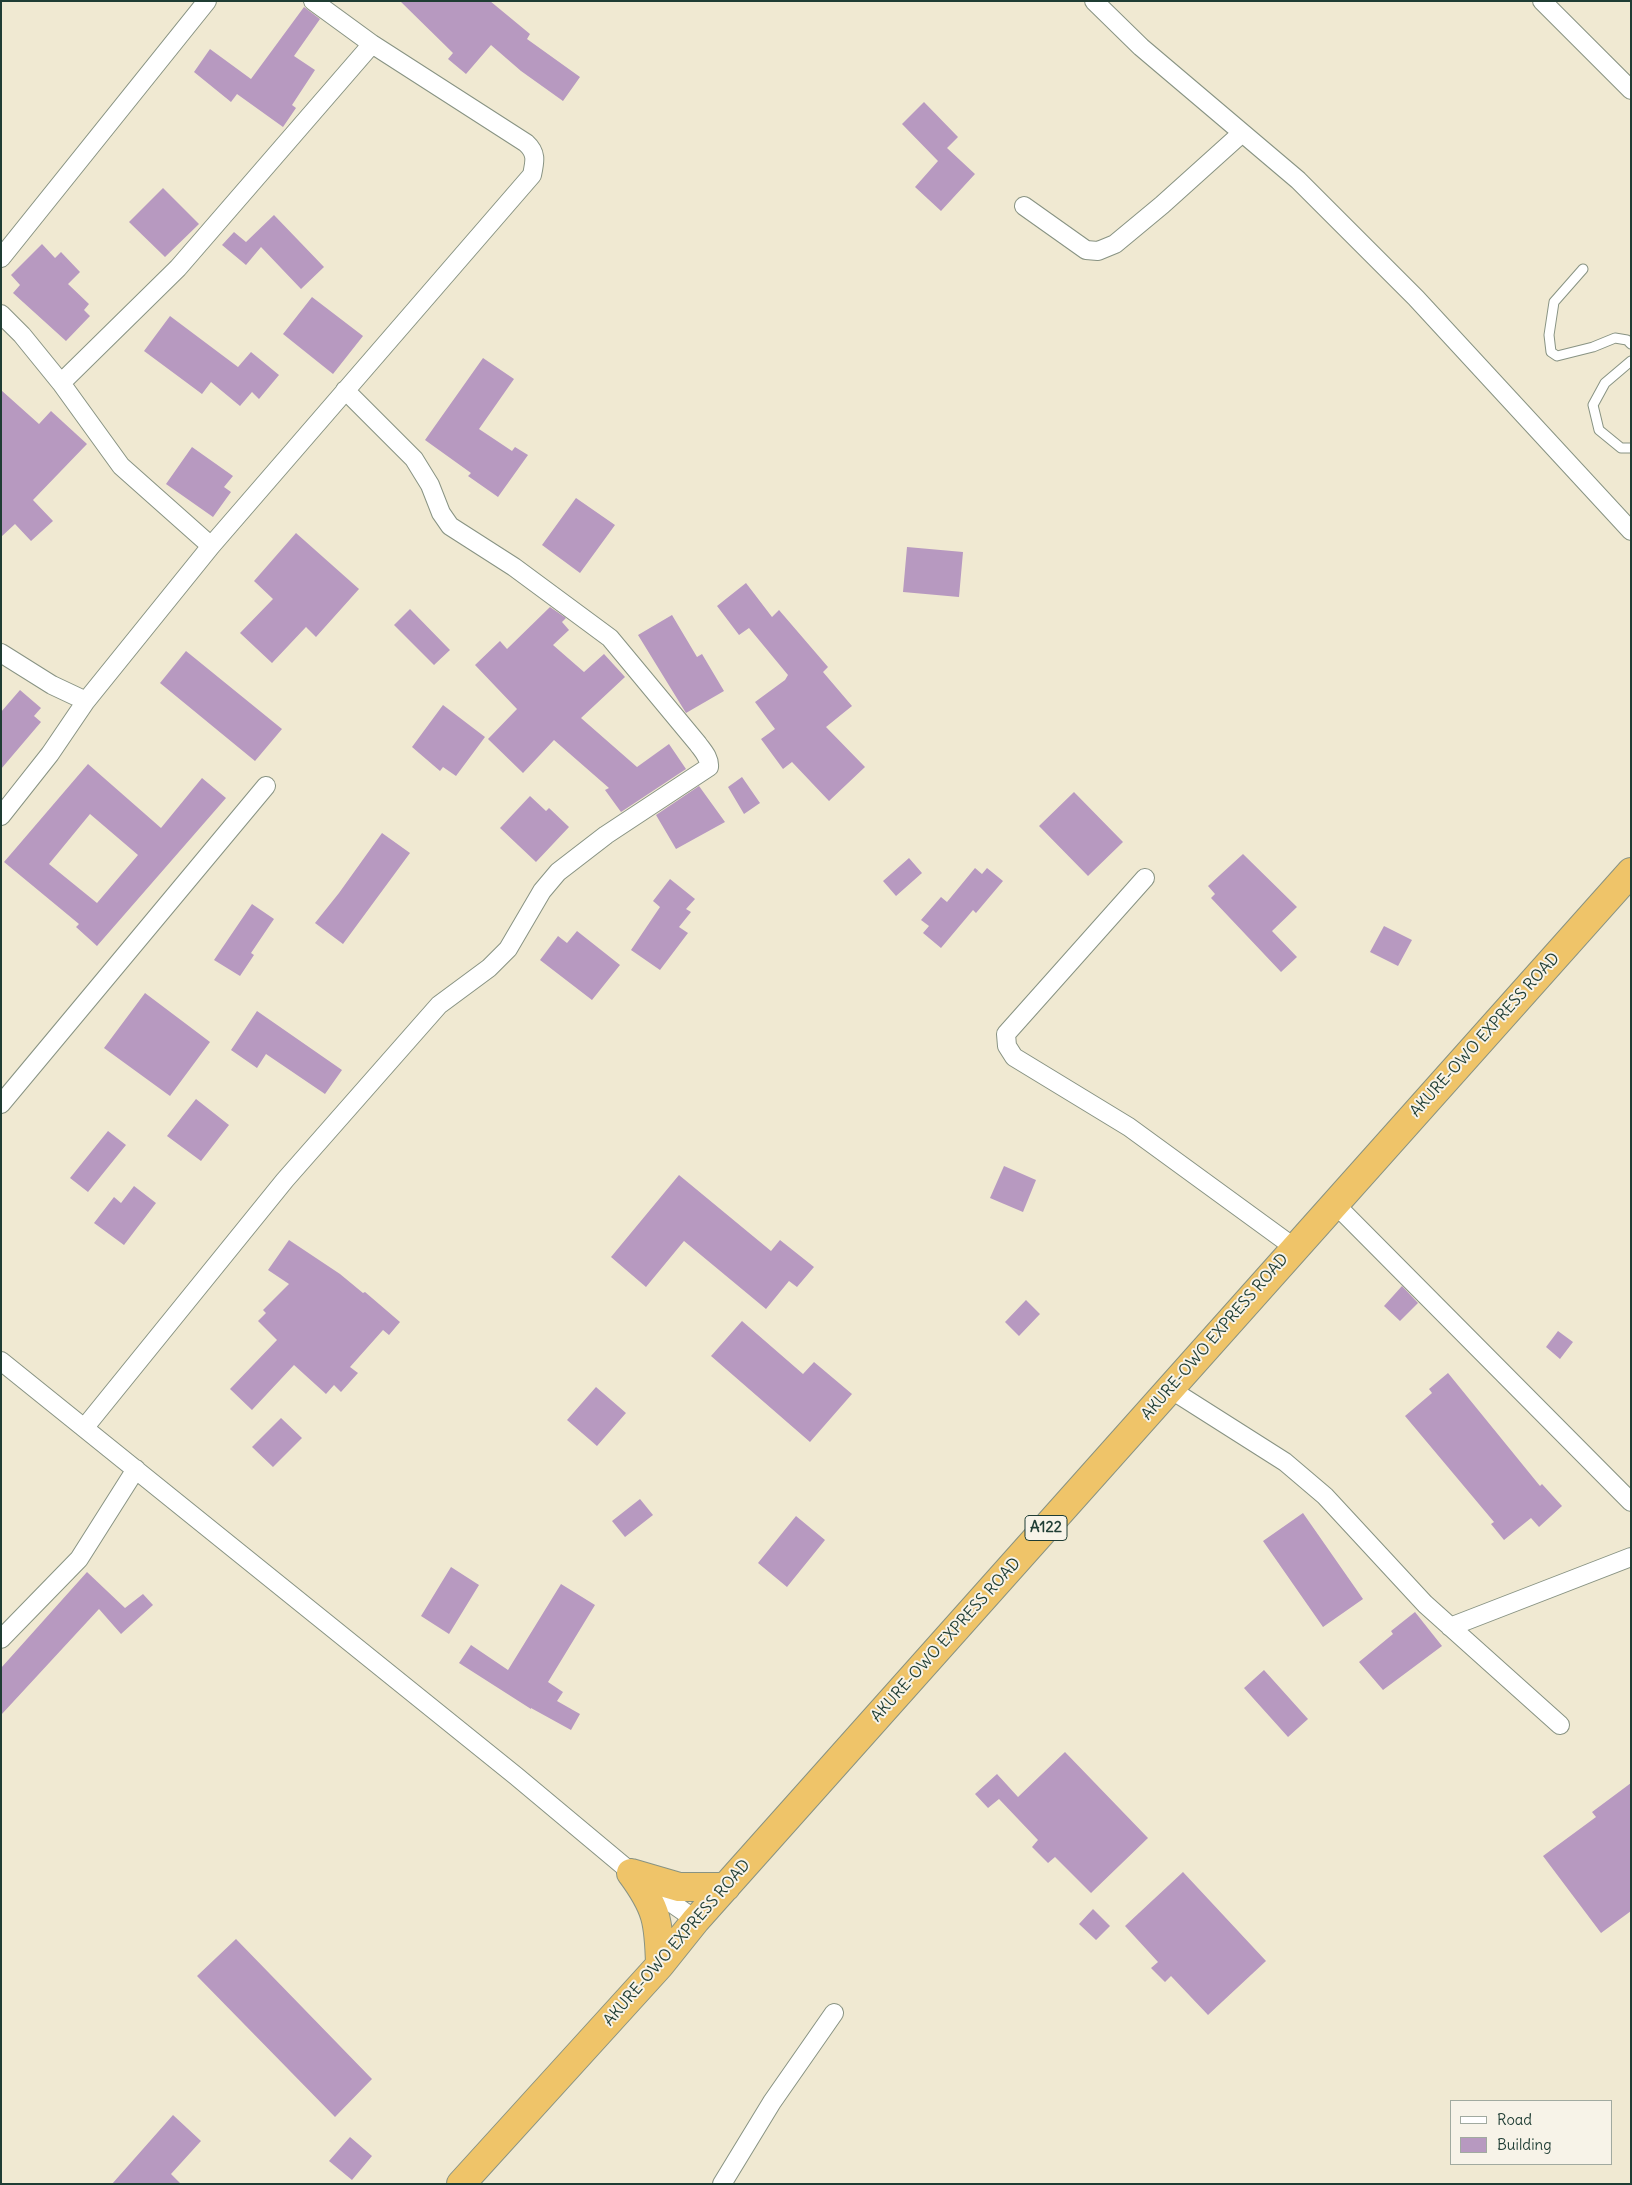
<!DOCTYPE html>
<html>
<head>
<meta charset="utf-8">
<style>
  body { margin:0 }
  #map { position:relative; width:1632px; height:2185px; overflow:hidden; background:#f0e9d2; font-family:Delius,sans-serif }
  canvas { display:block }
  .frame { position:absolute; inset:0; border:2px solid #1f3d34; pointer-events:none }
  .legend { position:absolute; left:1450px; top:2100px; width:162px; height:65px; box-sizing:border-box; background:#f7f3e8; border:1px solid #a1aaa0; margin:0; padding:6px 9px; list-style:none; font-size:15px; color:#1f3d34 }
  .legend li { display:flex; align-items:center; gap:10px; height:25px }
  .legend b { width:25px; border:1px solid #a1aaa0 }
</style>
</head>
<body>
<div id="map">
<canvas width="1632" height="2185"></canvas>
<div class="frame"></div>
<ul class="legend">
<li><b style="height:6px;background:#fff"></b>Road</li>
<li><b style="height:14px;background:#b799c0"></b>Building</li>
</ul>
</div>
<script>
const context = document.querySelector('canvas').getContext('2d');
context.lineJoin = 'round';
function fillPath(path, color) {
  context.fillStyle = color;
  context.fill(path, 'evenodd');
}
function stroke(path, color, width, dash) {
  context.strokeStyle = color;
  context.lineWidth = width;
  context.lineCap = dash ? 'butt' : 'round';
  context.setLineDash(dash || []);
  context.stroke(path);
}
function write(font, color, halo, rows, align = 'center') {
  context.font = font + ' Delius,sans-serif';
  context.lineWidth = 4;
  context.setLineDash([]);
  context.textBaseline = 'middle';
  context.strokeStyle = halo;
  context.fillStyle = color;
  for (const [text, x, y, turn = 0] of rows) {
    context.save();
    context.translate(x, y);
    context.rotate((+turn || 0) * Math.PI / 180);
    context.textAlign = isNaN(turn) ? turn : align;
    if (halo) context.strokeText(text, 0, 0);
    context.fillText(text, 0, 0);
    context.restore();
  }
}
fillPath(new Path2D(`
  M 400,1 L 490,1 L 530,34 L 527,39 L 580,77 L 563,101 L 521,71 L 491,45 L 466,74 L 448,59 L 453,53 Z
  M 304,7 L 320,19 L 294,56 L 315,70 L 292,105 L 296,108 L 283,127 L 237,94 L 231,102 L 194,72 L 210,49 L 251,79 Z
  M 924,102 L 958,137 L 947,148 L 975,174 L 941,211 L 915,187 L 938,161 L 902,124 Z
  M 163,188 L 199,224 L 165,257 L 129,222 Z
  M 274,215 L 324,267 L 301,289 L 261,247 L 246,265 L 222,245 L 234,232 L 246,242 Z
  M 42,244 L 55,258 L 61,252 L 80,272 L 68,284 L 89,304 L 84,310 L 90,316 L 66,341 L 13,293 L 20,285 L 11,275 Z
  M 312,297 L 363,336 L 333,374 L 283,334 Z
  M 170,316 L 238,367 L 251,352 L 279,375 L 259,399 L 252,392 L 240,406 L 211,382 L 202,394 L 144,351 Z
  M 483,358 L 514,379 L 479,429 L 512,451 L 515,447 L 528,455 L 498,497 L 468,476 L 471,473 L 425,440 Z
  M 1,390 L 39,424 L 51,411 L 87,444 L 33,500 L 53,521 L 31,541 L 15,524 L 1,537 Z
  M 192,447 L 233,476 L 224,487 L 231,492 L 213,517 L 166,484 Z
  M 576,498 L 615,525 L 580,573 L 542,545 Z
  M 296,533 L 359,589 L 316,637 L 306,627 L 272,663 L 240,633 L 273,599 L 254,581 Z
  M 907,547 L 963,552 L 959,597 L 903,592 Z
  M 746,583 L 772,617 L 779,610 L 828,667 L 823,672 L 852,706 L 826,727 L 865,767 L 829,801 L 792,762 L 783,769 L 761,739 L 775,729 L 755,702 L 785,680 L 788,675 L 749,628 L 739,635 L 717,606 Z
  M 550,607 L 566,618 L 562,622 L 569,630 L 553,645 L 584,672 L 604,654 L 625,677 L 581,718 L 637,767 L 669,744 L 686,769 L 621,812 L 605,790 L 609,788 L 554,740 L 523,773 L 488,739 L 517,709 L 475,665 L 500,641 L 507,649 Z
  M 410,609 L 450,650 L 434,665 L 394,625 Z
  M 672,615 L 697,657 L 702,654 L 724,691 L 686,713 L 638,635 Z
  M 186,651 L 282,729 L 255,761 L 160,683 Z
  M 20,690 L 41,708 L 34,716 L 41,722 L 1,769 L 1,712 Z
  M 443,705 L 485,737 L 456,776 L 443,767 L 440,771 L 412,747 Z
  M 88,764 L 161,828 L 202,778 L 226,798 L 97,946 L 76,927 L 79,924 L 4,862 ZM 90,814 L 138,855 L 97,903 L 49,864 Z
  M 742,777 L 760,803 L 744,814 L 728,787 Z
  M 699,786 L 725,822 L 676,849 L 656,815 Z
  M 1074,792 L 1123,842 L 1088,876 L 1039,826 Z
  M 530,796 L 546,811 L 549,808 L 569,827 L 536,862 L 500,828 Z
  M 382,833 L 410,853 L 343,944 L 315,923 L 339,893 Z
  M 1243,854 L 1297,907 L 1272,931 L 1297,957 L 1281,972 L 1211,898 L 1215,894 L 1208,886 Z
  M 909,858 L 922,873 L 896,896 L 883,881 Z
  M 975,868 L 982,874 L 987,868 L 1003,881 L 976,913 L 973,910 L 941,948 L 923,933 L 929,926 L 921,920 L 941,897 L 947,902 Z
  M 670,879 L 695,899 L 686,909 L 691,912 L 679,927 L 688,933 L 660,970 L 631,950 L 660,907 L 653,901 Z
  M 252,904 L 274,919 L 251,953 L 254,955 L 240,976 L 214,960 Z
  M 1384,926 L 1412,940 L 1398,966 L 1370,952 Z
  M 577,931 L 620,965 L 592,1000 L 540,960 L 558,936 L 567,943 Z
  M 145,993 L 210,1042 L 170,1096 L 104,1048 Z
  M 257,1011 L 342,1070 L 325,1094 L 266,1054 L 257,1068 L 231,1050 Z
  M 196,1099 L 229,1125 L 201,1161 L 167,1136 Z
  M 108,1131 L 126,1145 L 88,1192 L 70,1178 Z
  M 1004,1166 L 1036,1180 L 1023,1212 L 990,1198 Z
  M 679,1175 L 771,1251 L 780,1240 L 814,1267 L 797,1287 L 789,1281 L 766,1309 L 684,1241 L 646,1287 L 611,1257 Z
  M 134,1186 L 156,1203 L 124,1245 L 94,1223 L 114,1197 L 121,1203 Z
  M 289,1240 L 340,1274 L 363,1293 L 365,1292 L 400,1322 L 389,1335 L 383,1330 L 350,1367 L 358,1373 L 341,1392 L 334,1385 L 326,1394 L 294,1365 L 252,1410 L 230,1389 L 277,1340 L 258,1321 L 266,1313 L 263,1310 L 289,1284 L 268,1270 Z
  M 1402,1286 L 1418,1303 L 1400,1321 L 1384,1306 Z
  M 1026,1300 L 1040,1314 L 1019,1336 L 1005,1322 Z
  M 742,1321 L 803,1374 L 814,1362 L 852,1394 L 810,1442 L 711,1356 Z
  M 1558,1331 L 1573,1342 L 1560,1359 L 1546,1347 Z
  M 1448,1373 L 1540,1486 L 1542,1484 L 1562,1506 L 1539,1527 L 1531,1518 L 1504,1540 L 1491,1524 L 1494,1522 L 1405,1416 L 1432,1393 L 1429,1389 Z
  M 596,1387 L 626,1413 L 597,1446 L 567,1420 Z
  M 281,1418 L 302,1438 L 273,1467 L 252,1447 Z
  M 640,1499 L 653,1515 L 625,1537 L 612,1521 Z
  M 1303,1513 L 1363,1599 L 1323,1627 L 1263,1541 Z
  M 796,1516 L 825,1540 L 787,1587 L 758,1563 Z
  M 451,1567 L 479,1585 L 449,1634 L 421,1616 Z
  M 87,1572 L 125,1608 L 143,1594 L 153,1605 L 121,1634 L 99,1609 L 1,1715 L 1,1668 Z
  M 561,1584 L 595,1605 L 548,1682 L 563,1692 L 557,1701 L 580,1714 L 571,1730 L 531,1708 L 531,1709 L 459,1663 L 471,1645 L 508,1670 Z
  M 1415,1612 L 1442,1646 L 1383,1690 L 1359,1662 L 1393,1634 L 1391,1631 Z
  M 1264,1670 L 1308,1719 L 1288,1737 L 1244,1688 Z
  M 1065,1752 L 1148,1838 L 1091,1893 L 1055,1857 L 1048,1863 L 1032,1847 L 1038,1840 L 999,1799 L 988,1808 L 975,1794 L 997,1774 L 1018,1797 Z
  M 1631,1783 L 1631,1911 L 1601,1933 L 1543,1856 L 1596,1817 L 1592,1812 Z
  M 1183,1872 L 1266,1961 L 1208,2015 L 1171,1976 L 1165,1982 L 1151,1968 L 1158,1962 L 1125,1926 Z
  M 1093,1909 L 1110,1926 L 1096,1940 L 1079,1924 Z
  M 236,1939 L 372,2079 L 335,2117 L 197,1976 Z
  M 173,2115 L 201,2141 L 171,2174 L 181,2184 L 112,2184 Z
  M 350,2137 L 372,2156 L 352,2180 L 329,2161 Z`), '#b799c0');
const lane = new Path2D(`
  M 1583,269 L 1554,302 L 1549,335 L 1551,352 L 1557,356 L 1593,347 L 1615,338 L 1627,340 L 1631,344
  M 1631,361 L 1605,383 L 1593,405 L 1599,430 L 1621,448 L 1631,448`);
const street = new Path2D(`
  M 1094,1 L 1141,47 L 1298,180 L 1416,298 L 1631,531
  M 1542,1 L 1631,90
  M 1024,206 L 1086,250 L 1098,251 L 1115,244 L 1162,205 L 1242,133
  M 1,258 L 207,1
  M 1,314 L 22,335 L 61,383
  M 211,546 L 121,466 L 61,383 L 178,268 L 372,44
  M 1,653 L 52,685 L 86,701
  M 1,816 L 50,754 L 86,701 L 211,546 L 532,175 C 535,161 537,153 526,143 L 372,44 L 313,1
  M 1145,878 L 1006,1034 L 1007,1046 L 1014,1057 L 1129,1127 L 1295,1248
  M 1,1104 L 266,786
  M 1334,1203 L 1631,1502
  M 1,1361 L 516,1776 L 650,1888 L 696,1920
  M 1170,1389 L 1285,1462 L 1325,1496 L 1425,1604 L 1560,1725
  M 85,1427 L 285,1180 L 439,1005 L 489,968 L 508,949 L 542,891 L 558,872 L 606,835 L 709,767 C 710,758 703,751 698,744 L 610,638 L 514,567 L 450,526 L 441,513 L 430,485 L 414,459 L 345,390
  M 1450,1627 L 1631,1557
  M 1,1639 L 79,1559 L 136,1469
  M 722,2184 L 772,2102 L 834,2013`);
const highway = new Path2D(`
  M 631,1873 C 657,1908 659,1922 660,1965
  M 631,1873 L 679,1887 L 726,1887
  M 461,2184 L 660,1965 L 696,1920 L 1631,872`);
stroke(lane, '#889383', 11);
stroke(street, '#889383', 20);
stroke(highway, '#889383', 30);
stroke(lane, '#fff', 9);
stroke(street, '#fff', 18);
stroke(highway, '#efc469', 28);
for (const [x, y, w] of [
  [1046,1528,42]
]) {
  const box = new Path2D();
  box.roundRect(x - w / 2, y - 12.5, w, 25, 4);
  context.fillStyle = '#f7f3e8';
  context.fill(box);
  stroke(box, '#1f3d34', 1);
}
write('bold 15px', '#1f3d34', null, [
  ["A122",1046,1528]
]);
write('16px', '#1f3d34', '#f7f3e8', [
  ["AKURE-OWO EXPRESS ROAD",1485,1035,-48],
  ["AKURE-OWO EXPRESS ROAD",1215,1337,-49],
  ["AKURE-OWO EXPRESS ROAD",946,1640,-48],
  ["AKURE-OWO EXPRESS ROAD",677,1943,-49]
]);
</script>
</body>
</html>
